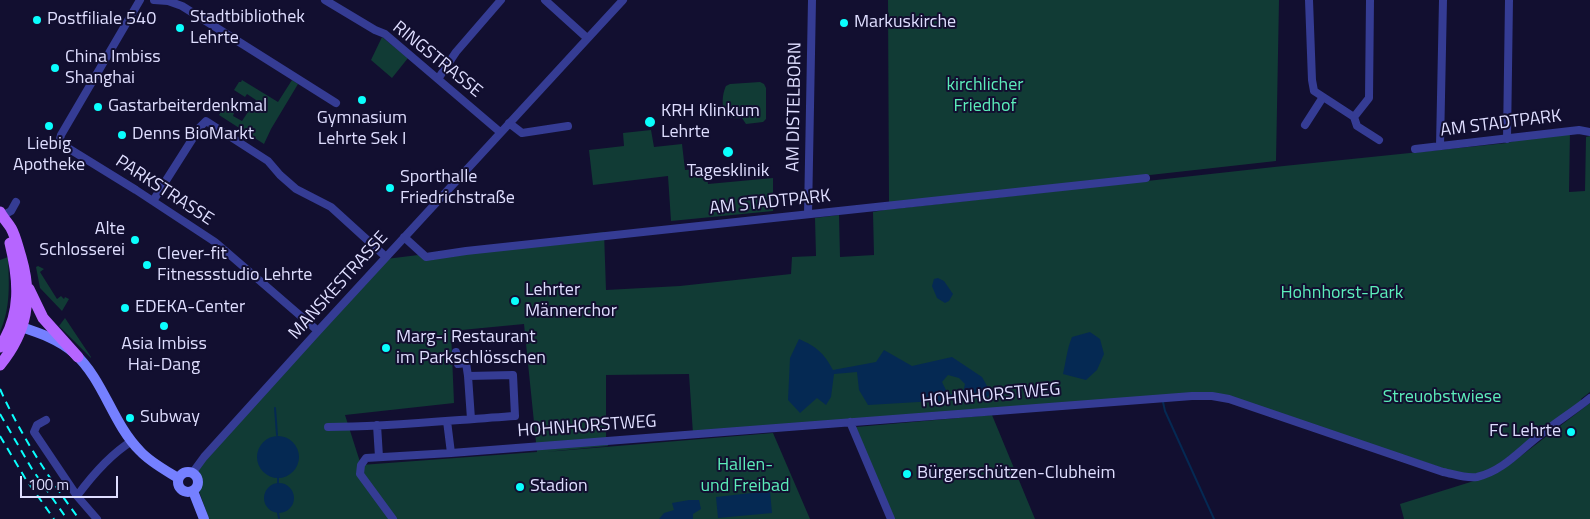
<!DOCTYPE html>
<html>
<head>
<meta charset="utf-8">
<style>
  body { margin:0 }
  #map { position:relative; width:1590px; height:519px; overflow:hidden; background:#120f30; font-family:"Titillium Web",sans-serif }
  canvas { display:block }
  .scale { position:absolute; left:20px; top:476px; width:98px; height:22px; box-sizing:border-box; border:2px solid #dfdeff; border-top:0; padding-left:6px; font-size:15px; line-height:18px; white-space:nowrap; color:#dfdeff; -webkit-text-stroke:4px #120f30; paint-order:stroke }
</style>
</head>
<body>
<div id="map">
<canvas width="1590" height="519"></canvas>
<div class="scale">100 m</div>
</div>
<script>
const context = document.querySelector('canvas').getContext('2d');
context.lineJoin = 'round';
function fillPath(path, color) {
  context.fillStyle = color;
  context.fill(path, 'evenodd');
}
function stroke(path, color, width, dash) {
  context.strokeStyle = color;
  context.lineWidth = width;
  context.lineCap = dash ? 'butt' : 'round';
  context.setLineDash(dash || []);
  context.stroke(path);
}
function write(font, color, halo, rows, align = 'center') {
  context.font = font + ' "Titillium Web",sans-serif';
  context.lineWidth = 4;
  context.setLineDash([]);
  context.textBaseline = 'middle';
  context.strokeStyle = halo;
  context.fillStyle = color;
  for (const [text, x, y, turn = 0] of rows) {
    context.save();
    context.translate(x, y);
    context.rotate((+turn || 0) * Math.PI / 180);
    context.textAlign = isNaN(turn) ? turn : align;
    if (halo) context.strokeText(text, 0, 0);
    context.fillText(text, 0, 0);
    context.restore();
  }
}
fillPath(new Path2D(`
  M 888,0 L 1279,0 L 1276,161 L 889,204 Z
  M 382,37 L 408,58 L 392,78 L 371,60 Z
  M 242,80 L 278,102 L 292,80 L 298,84 L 271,129 L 264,144 L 219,115 L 224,106 L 234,113 L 233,116 L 242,121 L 256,100 L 247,94 L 245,97 L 234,90 L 239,82 L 241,82 Z
  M 760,82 L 764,84 L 766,88 L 766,119 L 763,122 L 746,124 L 742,118 C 738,118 733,119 730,117 C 720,112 722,94 726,86 L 730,84 Z
  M 651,130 L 654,147 L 682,144 L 685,170 L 706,168 L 708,184 L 773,178 L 773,211 L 671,221 L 668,176 L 593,185 L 589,150 L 624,146 L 623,133 Z
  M 1570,130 L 1569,192 L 1585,191 L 1586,137 L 1590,136 L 1590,392 L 1581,399 L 1581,402 L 1492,469 L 1474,475 L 1448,470 L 1219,394 L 693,434 L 689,374 L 606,375 L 606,440 L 608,446 L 545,452 L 773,433 L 810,519 L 209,519 L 199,491 L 203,481 L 197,470 L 386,259 L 604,232 L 606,290 L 680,286 L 791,274 L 792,257 L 816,256 L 815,218 L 839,215 L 840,257 L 874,255 L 873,212 L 884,210 L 884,209 L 892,208 L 893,209 L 1274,167 L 1507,143 L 1546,132 ZM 524,324 L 537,452 L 361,465 L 345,415 L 454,403 L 451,331 Z
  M 8,257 C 9,284 11,307 0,332 L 0,260 Z
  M 38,266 L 44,269 L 40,272 L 57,299 L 61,296 L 64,299 L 65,297 L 69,299 L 62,311 L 40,288 L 36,267 Z
  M 65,318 L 91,357 L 91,358 L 59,326 Z
  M 1590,403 L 1590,519 L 1404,519 L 1400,504 L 1477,480 L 1513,462 Z
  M 992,415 L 1035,519 L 892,519 L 856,427 Z`), '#113b35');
fillPath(new Path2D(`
  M 938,278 L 944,281 L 953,294 L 949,301 L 945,303 L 937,298 L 932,286 L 934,279 Z
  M 1090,332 L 1100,339 L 1104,354 L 1097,370 L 1086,380 L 1063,374 C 1066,361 1067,349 1072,337 Z
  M 799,339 C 817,347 824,353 833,370 L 876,362 L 884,350 L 912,366 L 952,357 L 982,377 L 991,393 L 986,398 L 868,405 L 859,390 L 857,372 L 834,374 L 831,397 L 826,405 L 817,398 L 800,413 L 788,400 L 790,358 ZM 948,375 L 959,378 L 965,384 L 963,392 L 955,396 L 947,392 L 942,382 Z
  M257 457a21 21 0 1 1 42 0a21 21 0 1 1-42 0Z
  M264 498a15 15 0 1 1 30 0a15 15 0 1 1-30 0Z
  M 770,491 L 772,513 L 718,518 L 716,497 Z
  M 689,500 L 699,500 L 701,509 L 693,514 L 693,519 L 659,519 L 664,513 L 674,510 L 672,503 Z`), '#052953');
stroke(new Path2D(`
  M 1163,402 L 1165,411 L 1214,519
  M 275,408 L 277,435
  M 278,483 L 278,478
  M 278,513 L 279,518`), '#052953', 2);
stroke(new Path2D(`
  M 140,0 L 61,135 L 60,139 L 63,145 L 136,190 L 215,242 L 318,331
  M 154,0 L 168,1 L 182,6 L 336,103
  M 325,0 L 375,30 L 385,34 L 500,132
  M 545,0 L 587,38
  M 1309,0 L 1312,80 L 1314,91 L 1354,117 L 1369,98 L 1370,0
  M 438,79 L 456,52 L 501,0
  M 1354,117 L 1357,126 L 1379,140
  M 509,123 L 522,133 L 568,126
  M 1305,125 L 1323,97
  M 1507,139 L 1509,0
  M 1440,146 L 1443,0
  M 1415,149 L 1579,130 L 1590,132
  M 153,201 L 200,127 L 206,121 L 268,161 L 280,175 L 296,189 L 331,207 L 386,257
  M 808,214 L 812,0
  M 2,216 L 11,211 L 16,202
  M 404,237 L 426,257 L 466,251 L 1146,178
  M 456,352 L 458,364 L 466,363 L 468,376
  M 46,420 L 37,425 L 34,432 L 77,496 L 97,519
  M 447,421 L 451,453
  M 850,422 L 891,519
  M 377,425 L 379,457
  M 328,427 C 390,427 453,420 515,416 L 513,375 L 468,376 L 471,419
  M 193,472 L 204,457 L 318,331 L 623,0
  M 77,496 C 91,477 111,454 132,441
  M 393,519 L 360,474 L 361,465 L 366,458 L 451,453 L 1192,396 L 1212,396 L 1229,399 L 1443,472 C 1454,474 1466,479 1477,477 C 1503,471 1520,450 1540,435 C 1556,422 1574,411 1590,398`), '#353c94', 8);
stroke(new Path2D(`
  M 15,325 C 36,332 57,338 74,353 C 104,380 112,423 140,451 C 150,462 165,470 178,478
  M178 482a10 10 0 1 1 20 0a10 10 0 1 1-20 0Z
  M 193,491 L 204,519`), '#7580ff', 10);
stroke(new Path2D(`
  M 0,212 C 3,218 8,223 11,228 C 16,237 18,248 21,257 C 33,298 27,332 0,365
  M 29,289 L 43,318 L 78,357
  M 0,347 C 22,314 19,280 10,243`), '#b665ff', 11);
stroke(new Path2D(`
  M 0,389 C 21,436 49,478 79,519
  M 0,414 L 32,469 L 67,519
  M 0,436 L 25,478 L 54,519`), '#0afffe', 2, [8, 6]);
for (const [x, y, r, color] of [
  [37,20,5,"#0afffe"],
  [844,23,5,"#0afffe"],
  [180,28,5,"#0afffe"],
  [55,68,5,"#0afffe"],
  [362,100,5,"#0afffe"],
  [98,107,5,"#0afffe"],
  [650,122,6,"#0afffe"],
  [49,126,5,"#0afffe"],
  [122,135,5,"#0afffe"],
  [728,152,6,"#0afffe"],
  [390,188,5,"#0afffe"],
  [135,240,5,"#0afffe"],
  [147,265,5,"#0afffe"],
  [515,301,5,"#0afffe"],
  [125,308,5,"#0afffe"],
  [164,326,5,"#0afffe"],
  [386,348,5,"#0afffe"],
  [130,418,5,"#0afffe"],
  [1571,432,5,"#0afffe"],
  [907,474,5,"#0afffe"],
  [520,487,5,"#0afffe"]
]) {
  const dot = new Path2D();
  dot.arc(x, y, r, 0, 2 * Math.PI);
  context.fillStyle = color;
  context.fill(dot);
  stroke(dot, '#120f30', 2);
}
write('18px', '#dfdeff', '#120f30', [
  ["Stadtbibliothek",190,18],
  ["Lehrte",190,39],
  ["Postfiliale 540",47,20],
  ["Markuskirche",854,23],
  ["China Imbiss",65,58],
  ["Shanghai",65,79],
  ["Gastarbeiterdenkmal",108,107],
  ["KRH Klinkum",661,112],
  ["Lehrte",661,133],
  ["Gymnasium",362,119,"center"],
  ["Lehrte Sek I",362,140,"center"],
  ["Denns BioMarkt",132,135],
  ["Liebig",49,145,"center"],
  ["Apotheke",49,166,"center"],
  ["Tagesklinik",728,172,"center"],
  ["Sporthalle",400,178],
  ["Friedrichstraße",400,199],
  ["Alte",125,230,"right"],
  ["Schlosserei",125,251,"right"],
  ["Clever-fit",157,255],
  ["Fitnessstudio Lehrte",157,276],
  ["Lehrter",525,291],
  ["Männerchor",525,312],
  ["EDEKA-Center",135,308],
  ["Marg-i Restaurant",396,338],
  ["im Parkschlösschen",396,359],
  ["Asia Imbiss",164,345,"center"],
  ["Hai-Dang",164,366,"center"],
  ["Subway",140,418],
  ["FC Lehrte",1561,432,"right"],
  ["Bürgerschützen-Clubheim",917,474],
  ["Stadion",530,487]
], 'left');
write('18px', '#dfdeff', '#120f30', [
  ["RINGSTRASSE",437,60,39],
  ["AM DISTELBORN",795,107,-89],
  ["AM STADTPARK",1501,124,-7],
  ["PARKSTRASSE",164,191,33],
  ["AM STADTPARK",770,203,-6],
  ["MANSKESTRASSE",339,286,-48],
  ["HOHNHORSTWEG",991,396,-5],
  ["HOHNHORSTWEG",587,427,-4]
]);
write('18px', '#5cedba', '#120f30', [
  ["kirchlicher",985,86],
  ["Friedhof",985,107],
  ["Hohnhorst-Park",1342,294],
  ["Streuobstwiese",1442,398],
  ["Hallen-",745,466],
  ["und Freibad",745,487]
]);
</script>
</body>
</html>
